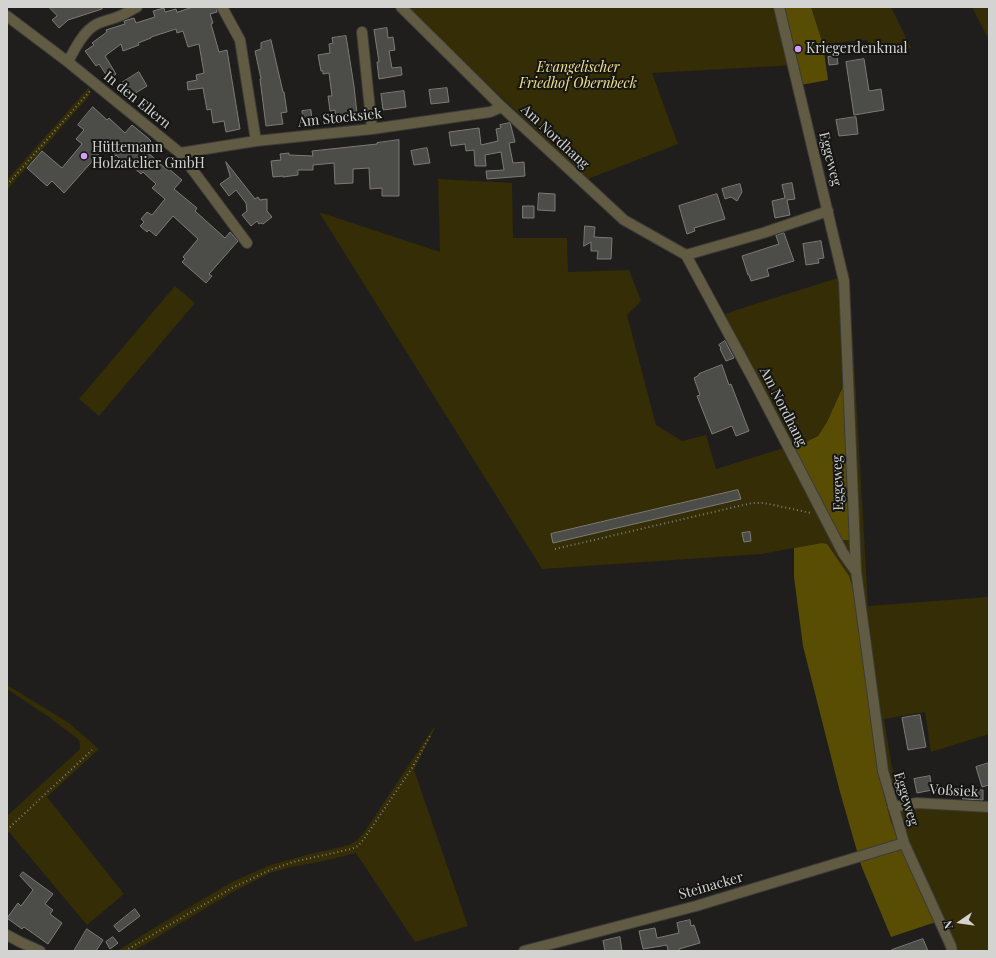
<!DOCTYPE html>
<html>
<head>
<meta charset="utf-8">
<style>
  body { margin:0 }
  #map { position:relative; width:996px; height:958px; overflow:hidden; background:#1f1e1c; font-family:"Playfair Display",serif }
  canvas { display:block }
  .frame { position:absolute; inset:0; border:8px solid #d3d3d1; pointer-events:none }
  .north { position:absolute; left:940px; top:902px; width:40px; height:40px; -webkit-text-stroke:3px #151513; paint-order:stroke; rotate:257deg; font-size:11px; font-weight:700; line-height:16px; text-align:center; color:#d3d3d1 }
  .north::after { content:''; display:block; margin:auto; width:14px; height:18px; background:#d3d3d1; clip-path:polygon(50% 0,100% 100%,50% 72%,0 100%) }
</style>
</head>
<body>
<div id="map">
<canvas width="996" height="958"></canvas>
<div class="frame"></div>
<div class="north">N</div>
</div>
<script>
const context = document.querySelector('canvas').getContext('2d');
context.lineJoin = 'round';
function fillPath(path, color) {
  context.fillStyle = color;
  context.fill(path, 'evenodd');
}
function stroke(path, color, width, dash) {
  context.strokeStyle = color;
  context.lineWidth = width;
  context.lineCap = dash ? 'butt' : 'round';
  context.setLineDash(dash || []);
  context.stroke(path);
}
function write(font, color, halo, rows, align = 'center') {
  context.font = font + ' "Playfair Display",serif';
  context.lineWidth = 4;
  context.setLineDash([]);
  context.textBaseline = 'middle';
  context.strokeStyle = halo;
  context.fillStyle = color;
  for (const [text, x, y, turn = 0] of rows) {
    context.save();
    context.translate(x, y);
    context.rotate((+turn || 0) * Math.PI / 180);
    context.textAlign = isNaN(turn) ? turn : align;
    if (halo) context.strokeText(text, 0, 0);
    context.fillText(text, 0, 0);
    context.restore();
  }
}
fillPath(new Path2D(`
  M 406,7 L 782,7 L 796,65 L 652,73 L 678,144 L 588,179 Z
  M 811,7 L 891,7 L 911,48 L 884,55 L 866,40 L 823,44 Z
  M 972,7 L 989,7 L 989,40 Z
  M 89,87 L 90,95 L 7,190 L 7,180 Z
  M 438,179 L 512,183 L 513,238 L 567,238 L 568,272 L 629,270 L 641,301 L 627,315 L 656,425 L 682,441 L 706,435 L 716,469 L 790,446 L 725,314 L 755,304 L 838,278 L 849,272 L 868,606 L 989,597 L 989,734 L 931,752 L 925,712 L 884,719 L 898,804 L 989,804 L 989,951 L 946,951 L 936,921 L 891,822 L 879,776 L 821,543 L 761,554 L 542,569 L 319,212 L 440,252 ZM 843,385 L 839,540 L 793,448 L 818,436 L 827,422 Z
  M 175,286 L 195,303 L 99,416 L 79,399 Z
  M 7,685 L 69,723 L 99,749 L 47,797 L 124,894 L 87,925 L 9,832 L 7,834 L 7,816 L 80,749 L 80,744 L 79,740 L 49,717 L 7,689 Z
  M 434,727 L 435,728 L 414,770 L 468,926 L 415,942 L 356,853 L 324,861 L 291,867 L 270,873 L 233,892 L 134,951 L 117,951 L 154,928 L 232,882 L 270,865 L 310,854 L 349,845 L 357,840 L 363,834 Z`), '#342d05');
fillPath(new Path2D(`
  M 782,7 L 811,7 L 823,44 L 828,80 L 801,85 Z
  M 844,384 L 850,540 L 839,540 L 793,448 L 818,436 L 827,422 Z
  M 822,543 L 827,544 L 849,576 L 854,592 L 879,776 L 891,822 L 936,922 L 891,937 L 861,865 L 840,792 L 803,646 L 794,577 L 794,548 Z`), '#594d03');
const building = new Path2D(`
  M 49,7 L 102,7 L 102,9 L 68,20 L 59,28 L 52,20 L 57,16 Z
  M 193,7 L 216,7 L 217,12 L 210,14 L 213,23 L 211,24 L 219,52 L 227,50 L 240,129 L 226,132 L 224,121 L 213,123 L 211,109 L 207,110 L 203,88 L 188,90 L 187,82 L 197,80 L 196,75 L 204,73 L 199,44 L 188,47 L 183,31 L 177,33 L 176,29 L 151,37 L 151,38 L 138,43 L 139,45 L 123,51 L 121,44 L 105,56 L 116,74 L 109,79 L 99,64 L 96,66 L 85,51 L 94,45 L 92,43 L 107,32 L 106,30 L 125,24 L 124,21 L 134,18 L 136,23 L 155,17 L 153,11 L 164,8 L 165,12 L 176,9 L 177,12 Z
  M 387,28 L 388,38 L 393,37 L 395,50 L 389,51 L 392,68 L 401,67 L 402,75 L 379,79 L 377,62 L 379,62 L 374,30 Z
  M 346,36 L 354,86 L 357,114 L 336,116 L 335,110 L 330,111 L 328,96 L 332,96 L 329,73 L 323,74 L 323,71 L 321,71 L 318,55 L 330,53 L 329,44 L 333,43 L 332,38 Z
  M 271,40 L 283,92 L 284,92 L 287,112 L 281,113 L 283,124 L 266,126 L 260,79 L 261,79 L 255,51 L 261,49 L 261,43 Z
  M 837,56 L 838,64 L 829,65 L 828,57 Z
  M 864,59 L 869,91 L 881,89 L 884,110 L 854,115 L 846,62 Z
  M 139,72 L 147,86 L 129,97 L 120,84 Z
  M 447,88 L 449,102 L 431,104 L 429,90 Z
  M 404,91 L 406,107 L 383,110 L 381,94 Z
  M 93,107 L 107,120 L 109,118 L 125,133 L 132,125 L 148,138 L 151,141 L 144,149 L 167,170 L 169,169 L 182,180 L 174,189 L 197,208 L 195,211 L 225,238 L 230,232 L 238,241 L 209,274 L 212,276 L 206,283 L 182,262 L 185,259 L 183,257 L 198,239 L 173,216 L 156,236 L 149,230 L 147,232 L 140,226 L 144,222 L 141,219 L 147,212 L 152,215 L 165,199 L 152,188 L 156,184 L 143,172 L 141,174 L 133,167 L 131,169 L 116,155 L 114,157 L 104,148 L 64,193 L 52,181 L 47,186 L 27,168 L 42,151 L 62,168 L 82,144 L 76,139 L 84,130 L 78,125 Z
  M 311,110 L 312,120 L 303,120 L 302,111 Z
  M 856,117 L 858,134 L 839,136 L 836,120 Z
  M 510,123 L 511,126 L 515,142 L 509,143 L 513,163 L 524,162 L 525,176 L 487,179 L 486,171 L 504,170 L 501,152 L 485,155 L 486,166 L 475,166 L 474,150 L 466,151 L 465,144 L 451,146 L 449,132 L 479,128 L 481,145 L 498,141 L 496,129 L 501,128 L 500,125 Z
  M 399,140 L 399,196 L 382,196 L 382,188 L 370,189 L 369,168 L 353,169 L 353,183 L 335,184 L 334,163 L 313,165 L 313,170 L 298,170 L 298,175 L 283,177 L 283,176 L 273,177 L 271,161 L 281,160 L 280,154 L 289,153 L 289,155 L 313,156 L 312,151 L 377,144 L 377,143 Z
  M 427,148 L 430,163 L 414,165 L 411,151 Z
  M 226,162 L 255,199 L 258,197 L 260,200 L 267,199 L 267,211 L 272,217 L 263,224 L 261,223 L 259,224 L 257,221 L 251,226 L 242,215 L 247,211 L 246,203 L 236,190 L 229,196 L 220,184 L 230,177 Z
  M 792,183 L 795,199 L 787,200 L 790,215 L 775,218 L 772,201 L 785,198 L 782,185 Z
  M 740,184 L 742,192 L 737,201 L 731,197 L 725,199 L 722,189 Z
  M 539,193 L 555,194 L 555,211 L 538,210 Z
  M 717,194 L 725,219 L 694,228 L 695,231 L 687,234 L 679,206 Z
  M 523,206 L 534,206 L 534,218 L 523,218 Z
  M 585,226 L 595,227 L 594,237 L 612,238 L 611,259 L 597,259 L 598,251 L 591,251 L 591,242 L 584,246 Z
  M 784,233 L 794,261 L 767,269 L 769,276 L 751,281 L 749,275 L 748,275 L 742,256 L 779,244 L 776,236 Z
  M 821,241 L 824,258 L 818,259 L 819,263 L 806,265 L 803,244 Z
  M 725,341 L 734,358 L 726,361 L 720,349 L 721,348 L 719,345 Z
  M 722,365 L 729,385 L 731,384 L 749,431 L 736,436 L 732,426 L 712,434 L 697,396 L 700,395 L 694,378 L 699,375 L 699,374 Z
  M 738,490 L 741,499 L 553,543 L 551,534 Z
  M 750,532 L 751,541 L 744,542 L 742,533 Z
  M 920,715 L 926,747 L 908,750 L 902,718 Z
  M 989,763 L 989,785 L 982,787 L 976,767 Z
  M 930,776 L 932,790 L 917,793 L 914,779 Z
  M 963,789 L 983,790 L 983,800 L 963,799 Z
  M 23,872 L 53,894 L 45,904 L 53,910 L 50,914 L 62,923 L 48,944 L 24,927 L 22,929 L 7,918 L 18,903 L 21,906 L 33,890 L 20,876 Z
  M 135,909 L 140,916 L 119,932 L 114,926 Z
  M 690,920 L 691,926 L 694,925 L 700,943 L 679,949 L 679,951 L 668,951 L 667,945 L 643,949 L 639,931 L 655,928 L 657,938 L 679,933 L 677,923 Z
  M 87,929 L 103,940 L 96,951 L 74,951 Z
  M 113,937 L 118,943 L 110,949 L 106,942 Z
  M 620,937 L 622,951 L 605,951 L 603,941 Z
  M 923,939 L 928,951 L 893,951 L 892,950 Z`);
fillPath(building, '#4c4c49');
stroke(building, '#7c7b78', 1);
const street = new Path2D(`
  M 222,7 L 240,40 L 256,141
  M 401,7 L 502,107 L 624,220 L 686,255 L 752,377 L 843,553 L 855,570
  M 779,7 L 844,281 L 856,571 L 883,771 L 904,843 L 951,946 L 952,951
  M 7,16 L 68,62 L 180,153 L 247,243
  M 362,32 L 372,129
  M 68,62 C 74,50 84,30 97,24 C 105,20 115,19 124,14 C 129,12 132,9 137,7
  M 180,153 L 256,141 L 372,129 L 490,112 L 502,107
  M 686,255 L 763,233 L 828,211
  M 893,807 L 917,803 L 989,807
  M 7,935 L 20,942 L 40,951
  M 524,951 L 696,906 L 904,843`);
stroke(street, '#3c3b39', 12);
stroke(new Path2D(`
  M 7,185 L 90,91
  M 555,549 L 752,503 L 764,503 L 811,513
  M 7,830 L 92,750
  M 125,951 L 232,888 L 270,870 L 293,862 L 351,849 L 358,846 L 364,839 L 412,768 L 431,734`), '#7e7e7c', 2, [1, 3]);
stroke(street, '#605b42', 10);
for (const [x, y, r, color] of [
  [798,49,4,"#d29dfd"],
  [84,156,4,"#d29dfd"]
]) {
  const dot = new Path2D();
  dot.arc(x, y, r, 0, 2 * Math.PI);
  context.fillStyle = color;
  context.fill(dot);
  stroke(dot, '#151513', 1.5);
}
write('14px', '#d3d3d1', '#151513', [
  ["Kriegerdenkmal",806,49],
  ["Hüttemann",92,148],
  ["Holzatelier GmbH",92,164]
], 'left');
write('italic 14px', '#f2e083', '#151513', [
  ["Evangelischer",578,68],
  ["Friedhof Obernbeck",578,84]
]);
write('14px', '#d3d3d1', '#151513', [
  ["In den Ellern",137,100,39],
  ["Am Stocksiek",340,118,-6],
  ["Am Nordhang",555,137,43],
  ["Eggeweg",830,159,76],
  ["Am Nordhang",783,407,63],
  ["Eggeweg",838,483,-92],
  ["Voßsiek",954,791,3],
  ["Eggeweg",906,799,73],
  ["Steinacker",711,886,-16]
]);
</script>
</body>
</html>
